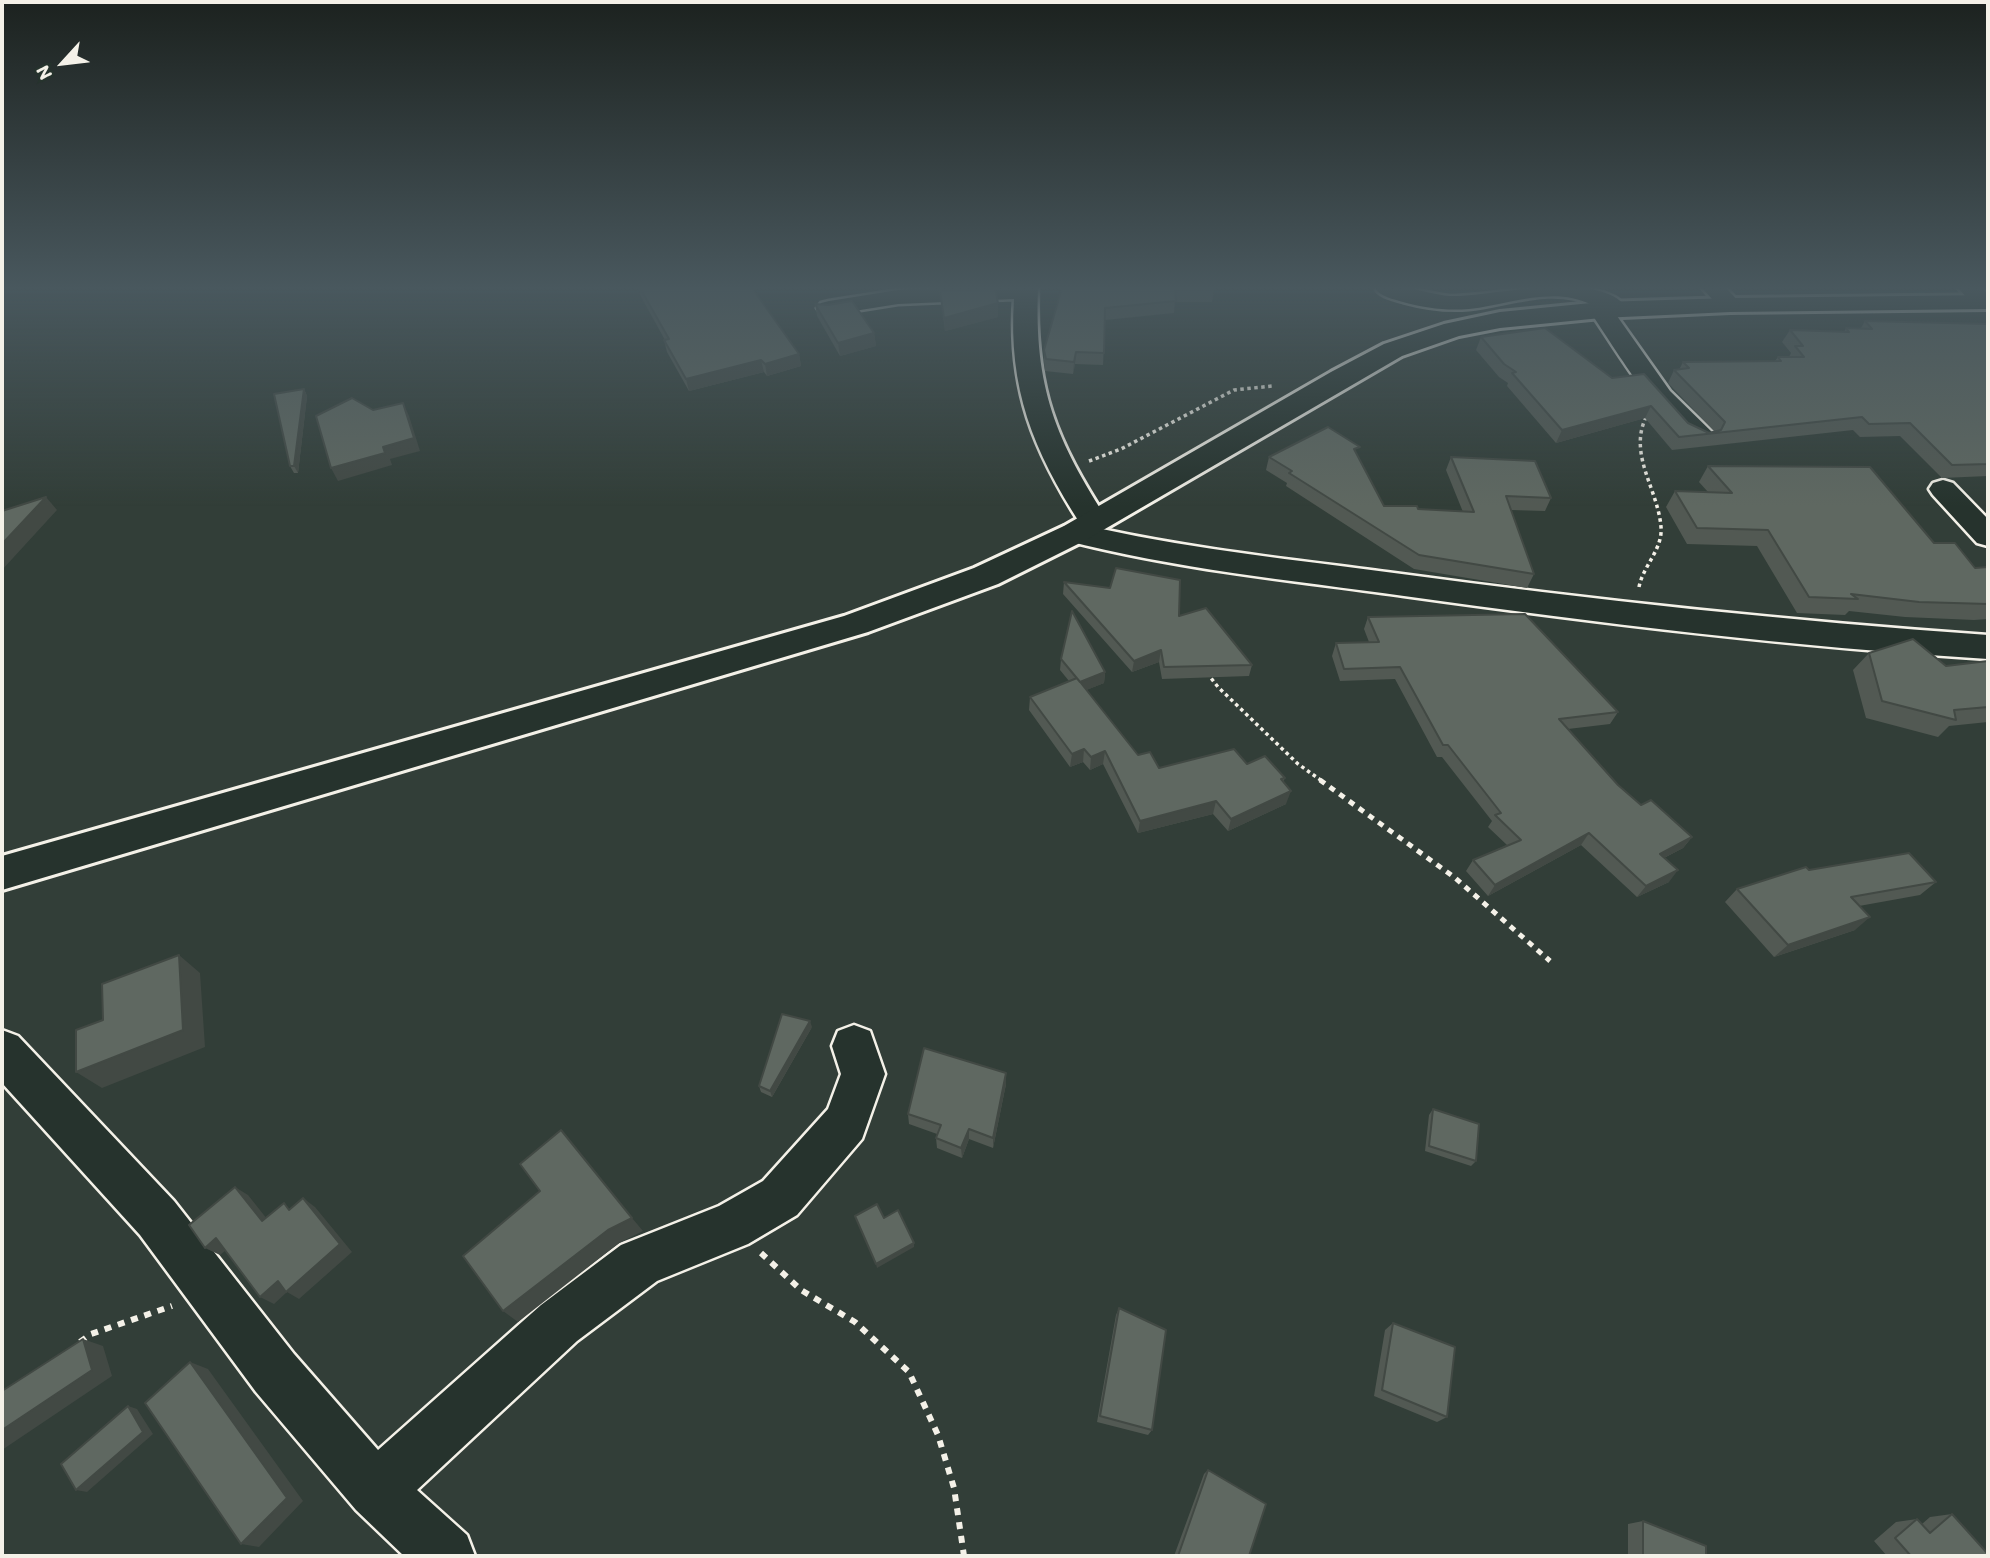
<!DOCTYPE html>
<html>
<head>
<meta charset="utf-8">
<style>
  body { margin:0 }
  #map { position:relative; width:1990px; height:1558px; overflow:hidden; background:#323e38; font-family:Itim,sans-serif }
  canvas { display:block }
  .frame { position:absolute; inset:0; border:4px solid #f4f1e8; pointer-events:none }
  .north { position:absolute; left:28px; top:28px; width:70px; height:70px; -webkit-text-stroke:5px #26332d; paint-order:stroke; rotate:243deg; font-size:19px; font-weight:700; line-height:28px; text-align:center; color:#f4f1e8 }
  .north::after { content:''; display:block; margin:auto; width:24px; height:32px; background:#f4f1e8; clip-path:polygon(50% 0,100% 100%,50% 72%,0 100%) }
</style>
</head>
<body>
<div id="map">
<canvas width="1990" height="1558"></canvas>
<div class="frame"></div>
<div class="north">N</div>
</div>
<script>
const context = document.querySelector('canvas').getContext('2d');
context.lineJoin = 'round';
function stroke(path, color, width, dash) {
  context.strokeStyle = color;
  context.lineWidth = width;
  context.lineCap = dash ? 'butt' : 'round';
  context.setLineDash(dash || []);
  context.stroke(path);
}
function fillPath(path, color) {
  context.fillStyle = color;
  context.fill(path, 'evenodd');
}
const minor = new Path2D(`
  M 935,288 L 1038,288 C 1034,388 1056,440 1109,522 L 1102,529 C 1199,550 1297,560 1394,573 C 1592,600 1789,621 1988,635 L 1988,659 C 1793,647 1598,623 1404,596 C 1290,580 1175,569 1064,540 L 1060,533 L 1064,526 L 1081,525 C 1033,450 1008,389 1014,299 L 898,304 L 829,315 L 821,313 L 817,308 L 821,303 L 829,301 L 898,290 Z
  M 1375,288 C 1385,288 1397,287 1407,288 C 1422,290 1435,295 1450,296 C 1492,297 1600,268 1628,309 L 1624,314 L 1617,316 L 1670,391 L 1715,435 L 1711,441 C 1705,442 1701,444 1695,442 C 1664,431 1609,339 1589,310 L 1592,305 C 1553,285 1509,305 1469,309 C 1446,311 1425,308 1403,302 C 1394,299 1380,297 1375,288 Z
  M 1702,288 L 1726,288 L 1742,305 L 1738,310 L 1722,310 Z
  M 1958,288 L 1982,288 L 1988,294 L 1988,309 L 1976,308 Z
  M 1943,480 L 1953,483 L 1988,519 L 1988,546 L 1977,543 L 1933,495 L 1929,489 L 1933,483 Z
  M 854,1025 L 870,1031 L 885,1074 L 862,1139 L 797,1215 L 748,1244 L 657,1281 L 577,1341 L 417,1490 L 467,1535 L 475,1556 L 404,1556 L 356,1510 L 256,1392 L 140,1235 L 2,1083 L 2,1030 L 18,1036 L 174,1201 L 294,1354 L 378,1450 L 541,1305 L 621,1245 L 719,1206 L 763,1181 L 828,1109 L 841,1074 L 832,1046 L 838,1031 Z`);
const major = new Path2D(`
  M 1988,295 L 1988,309 L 1730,312 L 1601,318 L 1500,328 L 1459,336 L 1402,356 L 1086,540 L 998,584 L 868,632 L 2,890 L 2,856 L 844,616 L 974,568 L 1064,526 L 1331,372 L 1384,344 L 1444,324 L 1500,312 L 1601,302 L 1730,298 Z`);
stroke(minor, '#f4f1e8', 5);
stroke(major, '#f4f1e8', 6);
stroke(new Path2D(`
  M 1089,461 L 1121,449 L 1234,390 L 1272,386
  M 1639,587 C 1643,566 1663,549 1661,527 C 1658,489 1628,455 1646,417
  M 1207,673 L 1218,687 L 1298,764 L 1322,781`), '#f4f1e8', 3.5, [3.5, 3.5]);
stroke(new Path2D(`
  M 1320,780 L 1454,877 L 1550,961`), '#f4f1e8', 5, [6, 6]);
stroke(new Path2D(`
  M 761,1253 L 801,1290 L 855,1322 L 909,1372 L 938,1435 L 954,1488 L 964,1556
  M 80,1342 L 91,1334 L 172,1306`), '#f4f1e8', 6, [7, 7]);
fillPath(minor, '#26332d');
fillPath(major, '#26332d');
fillPath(new Path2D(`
  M 639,288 L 752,288 L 799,354 L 801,366 L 767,376 L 764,372 L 689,391 L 667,352 L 664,340 L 665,340 L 640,295 Z
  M 1062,288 L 1214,290 L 1212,302 L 1175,302 L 1174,313 L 1105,320 L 1103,365 L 1075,364 L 1073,374 L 1045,371 L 1044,362 L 1044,350 Z
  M 940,291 L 998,317 L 945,331 Z
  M 815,304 L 874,333 L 876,346 L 840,356 L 817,316 Z
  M 1865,321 L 1988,324 L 1988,476 L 1942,478 L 1900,436 L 1860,437 L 1853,430 L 1672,450 L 1645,418 L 1556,443 L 1507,386 L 1508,383 L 1499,377 L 1476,350 L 1481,337 L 1612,378 L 1688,423 L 1709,433 L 1714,431 L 1668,383 L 1674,370 L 1679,370 L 1683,362 L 1775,361 L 1778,357 L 1789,357 L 1791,353 L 1782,342 L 1790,330 L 1844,332 L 1846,328 L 1861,328 Z
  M 304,389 L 307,396 L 298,473 L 294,473 L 290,466 Z
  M 1357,455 L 1384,506 L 1463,512 L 1446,470 L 1451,457 L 1551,498 L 1545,511 L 1511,510 L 1534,574 L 1527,588 L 1414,569 L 1286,486 L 1287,483 L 1266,470 L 1269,457 Z
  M 1708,466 L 1934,543 L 1975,568 L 1988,567 L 1988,619 L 1974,620 L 1905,617 L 1849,611 L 1845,615 L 1797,613 L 1757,546 L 1687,544 L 1666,507 L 1675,491 L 1708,492 L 1699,482 Z
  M 1064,582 L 1179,616 L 1252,665 L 1249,676 L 1162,679 L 1159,662 L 1132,672 L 1063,594 Z
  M 1368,617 L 1618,712 L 1610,724 L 1568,729 L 1618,785 L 1641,805 L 1692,837 L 1683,848 L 1664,858 L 1669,882 L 1637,897 L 1581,845 L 1488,896 L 1466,871 L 1473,860 L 1507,845 L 1488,827 L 1492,821 L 1442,757 L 1437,757 L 1395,679 L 1340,681 L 1332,656 L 1336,643 L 1369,642 L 1364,629 Z
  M 1869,653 L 1946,666 L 1988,661 L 1988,722 L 1949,726 L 1938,737 L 1866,718 L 1853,670 Z
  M 1061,659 L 1105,672 L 1104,683 L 1086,690 L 1138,755 L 1159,768 L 1247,764 L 1285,778 L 1283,782 L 1286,804 L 1228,831 L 1213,814 L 1138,833 L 1103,764 L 1090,770 L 1083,762 L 1070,767 L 1029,710 L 1030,697 L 1069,681 L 1060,670 Z
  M 1809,870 L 1936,882 L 1920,895 L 1859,906 L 1855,930 L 1774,957 L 1725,902 L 1737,889 Z
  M 812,1027 L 772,1097 L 761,1092 L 759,1086 Z
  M 1006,1073 L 1006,1084 L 993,1148 L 969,1139 L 962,1158 L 937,1148 L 936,1138 L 937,1134 L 909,1124 L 908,1114 Z
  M 1433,1109 L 1476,1161 L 1471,1166 L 1425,1151 L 1429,1115 Z
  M 1119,1308 L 1152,1430 L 1148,1435 L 1097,1422 L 1116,1315 Z
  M 1393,1323 L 1447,1417 L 1437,1422 L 1374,1396 L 1385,1330 Z
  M 1208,1470 L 1249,1556 L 1174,1556 L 1204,1474 Z
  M 1952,1514 L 1988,1556 L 1887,1556 L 1874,1541 L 1896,1522 L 1917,1519 L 1922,1524 L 1930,1517 Z
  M 1643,1521 L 1706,1556 L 1628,1556 L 1628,1524 Z`), '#525953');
fillPath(new Path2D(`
  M 998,303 L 998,317 L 945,331 L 944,318 Z
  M 874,333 L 876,346 L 840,356 L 838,343 Z
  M 1076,352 L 1075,364 L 1073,374 L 1074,362 Z
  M 799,354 L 801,366 L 767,376 L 765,364 Z
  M 761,360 L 764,372 L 689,391 L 686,379 Z
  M 304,389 L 307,396 L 298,473 L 294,466 Z
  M 403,403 L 409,416 L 420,451 L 390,459 L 392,465 L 338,481 L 331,468 L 383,447 Z
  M 1651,406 L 1645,418 L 1556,443 L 1562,430 Z
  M 46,497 L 57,510 L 2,570 L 2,544 Z
  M 1161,650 L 1159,662 L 1132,672 L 1134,661 Z
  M 1105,672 L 1104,683 L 1079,693 L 1080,682 Z
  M 1084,749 L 1083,762 L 1070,767 L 1072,754 Z
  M 1105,751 L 1103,764 L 1090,770 L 1091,757 Z
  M 1291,791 L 1286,804 L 1228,831 L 1231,819 Z
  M 1216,801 L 1213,814 L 1138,833 L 1140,821 Z
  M 1589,833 L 1581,845 L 1488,896 L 1495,885 Z
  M 1692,837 L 1683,848 L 1650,865 L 1660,854 Z
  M 1678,870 L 1669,882 L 1637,897 L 1646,886 Z
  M 1870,917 L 1855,930 L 1774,957 L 1788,945 Z
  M 179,955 L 200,973 L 205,1047 L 102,1088 L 76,1072 Z
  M 810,1021 L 812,1027 L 772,1097 L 770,1091 Z
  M 1006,1073 L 1006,1084 L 993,1148 L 993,1138 Z
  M 969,1129 L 969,1139 L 962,1158 L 961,1148 Z
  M 235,1187 L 248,1195 L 275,1229 L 262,1221 Z
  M 303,1198 L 315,1207 L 352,1252 L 299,1299 L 287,1292 L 274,1304 L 260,1297 Z
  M 632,1218 L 643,1231 L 619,1243 L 518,1322 L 503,1311 L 608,1230 Z
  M 216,1238 L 231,1246 L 220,1255 L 205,1248 Z
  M 914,1243 L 914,1247 L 877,1268 L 876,1264 Z
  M 83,1339 L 103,1346 L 112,1376 L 2,1450 L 2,1430 Z
  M 190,1362 L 208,1369 L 303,1501 L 259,1547 L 241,1544 Z
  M 128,1406 L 137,1409 L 153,1434 L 87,1492 L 76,1490 Z`), '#424944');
const building = new Path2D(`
  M 640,288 L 752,288 L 799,354 L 765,364 L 761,360 L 686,379 L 664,340 L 669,339 Z
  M 1062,288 L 1213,288 L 1214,290 L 1175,290 L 1176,301 L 1105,308 L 1104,353 L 1076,352 L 1074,362 L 1046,359 L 1044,350 Z
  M 995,289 L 998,303 L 944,318 L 940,291 Z
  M 852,301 L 874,333 L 838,343 L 815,304 L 828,305 Z
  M 1865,321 L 1988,324 L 1988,464 L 1952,465 L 1910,423 L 1869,424 L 1862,417 L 1679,437 L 1651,406 L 1562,430 L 1512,373 L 1516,372 L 1504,364 L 1481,337 L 1545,328 L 1612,378 L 1644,374 L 1688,423 L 1709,433 L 1721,430 L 1725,422 L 1674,370 L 1689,368 L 1683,362 L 1781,361 L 1778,357 L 1804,357 L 1795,346 L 1803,346 L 1790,330 L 1849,332 L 1846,328 L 1872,329 Z
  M 304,389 L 294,466 L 290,466 L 274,394 Z
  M 352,398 L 373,410 L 403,403 L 414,438 L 383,447 L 385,453 L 331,468 L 316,416 Z
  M 1328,427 L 1360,447 L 1354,449 L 1384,506 L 1417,506 L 1418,509 L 1474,512 L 1451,457 L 1535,461 L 1551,498 L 1506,496 L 1534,574 L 1419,555 L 1289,473 L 1292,471 L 1269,457 Z
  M 1708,466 L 1870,467 L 1934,543 L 1955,543 L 1975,568 L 1988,567 L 1988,604 L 1919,602 L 1851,594 L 1858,599 L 1809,597 L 1768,530 L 1697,528 L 1675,491 L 1732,493 Z
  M 46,497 L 2,544 L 2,511 Z
  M 1116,568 L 1180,580 L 1179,616 L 1206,608 L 1252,665 L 1164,667 L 1161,650 L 1134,661 L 1064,582 L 1110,588 Z
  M 1072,611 L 1105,672 L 1080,682 L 1061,659 Z
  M 1525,614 L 1618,712 L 1559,719 L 1618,785 L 1641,805 L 1651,800 L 1692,837 L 1660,854 L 1678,870 L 1646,886 L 1589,833 L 1495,885 L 1473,860 L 1521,840 L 1495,815 L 1501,813 L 1448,745 L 1443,745 L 1400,667 L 1344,669 L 1336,643 L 1379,642 L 1368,617 Z
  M 1913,639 L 1946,666 L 1988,661 L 1988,707 L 1954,710 L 1956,720 L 1882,701 L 1869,653 Z
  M 1077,678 L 1138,755 L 1150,752 L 1159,768 L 1234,749 L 1247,764 L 1265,756 L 1285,778 L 1281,779 L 1291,791 L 1231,819 L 1216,801 L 1140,821 L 1105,751 L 1091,757 L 1084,749 L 1072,754 L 1030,697 Z
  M 1909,853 L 1936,882 L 1851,897 L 1870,917 L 1788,945 L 1737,889 L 1806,867 L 1809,870 Z
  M 179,955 L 183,1030 L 76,1072 L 76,1030 L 103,1020 L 102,984 Z
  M 782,1014 L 810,1021 L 770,1091 L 759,1086 Z
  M 924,1048 L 1006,1073 L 993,1138 L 969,1129 L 961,1148 L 936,1138 L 941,1125 L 908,1114 Z
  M 1433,1109 L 1479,1124 L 1476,1161 L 1429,1146 Z
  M 561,1130 L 632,1218 L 608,1230 L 503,1311 L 463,1256 L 540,1191 L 520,1164 Z
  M 235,1187 L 262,1221 L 284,1203 L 289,1210 L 303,1198 L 340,1244 L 286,1292 L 278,1281 L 260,1297 L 216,1238 L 205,1248 L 189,1225 Z
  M 877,1204 L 884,1218 L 898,1210 L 914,1243 L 876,1264 L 855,1216 Z
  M 1119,1308 L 1166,1330 L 1152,1430 L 1100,1416 Z
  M 1393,1323 L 1455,1347 L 1447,1417 L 1382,1390 Z
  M 83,1339 L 92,1370 L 2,1430 L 2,1391 Z
  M 190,1362 L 287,1498 L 241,1544 L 145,1403 Z
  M 128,1406 L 143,1432 L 76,1490 L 61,1464 Z
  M 1208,1470 L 1266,1504 L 1249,1556 L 1178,1556 Z
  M 1952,1514 L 1988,1554 L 1988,1556 L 1911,1556 L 1895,1538 L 1917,1519 L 1930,1533 Z
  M 1643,1521 L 1706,1546 L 1706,1556 L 1643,1556 Z`);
fillPath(building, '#5f6861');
stroke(building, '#424944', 2);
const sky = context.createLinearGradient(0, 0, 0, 506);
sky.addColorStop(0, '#1c221f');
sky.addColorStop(0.57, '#49585e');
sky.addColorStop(1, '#49585e00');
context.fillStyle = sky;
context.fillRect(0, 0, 1990, 506);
</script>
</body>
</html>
